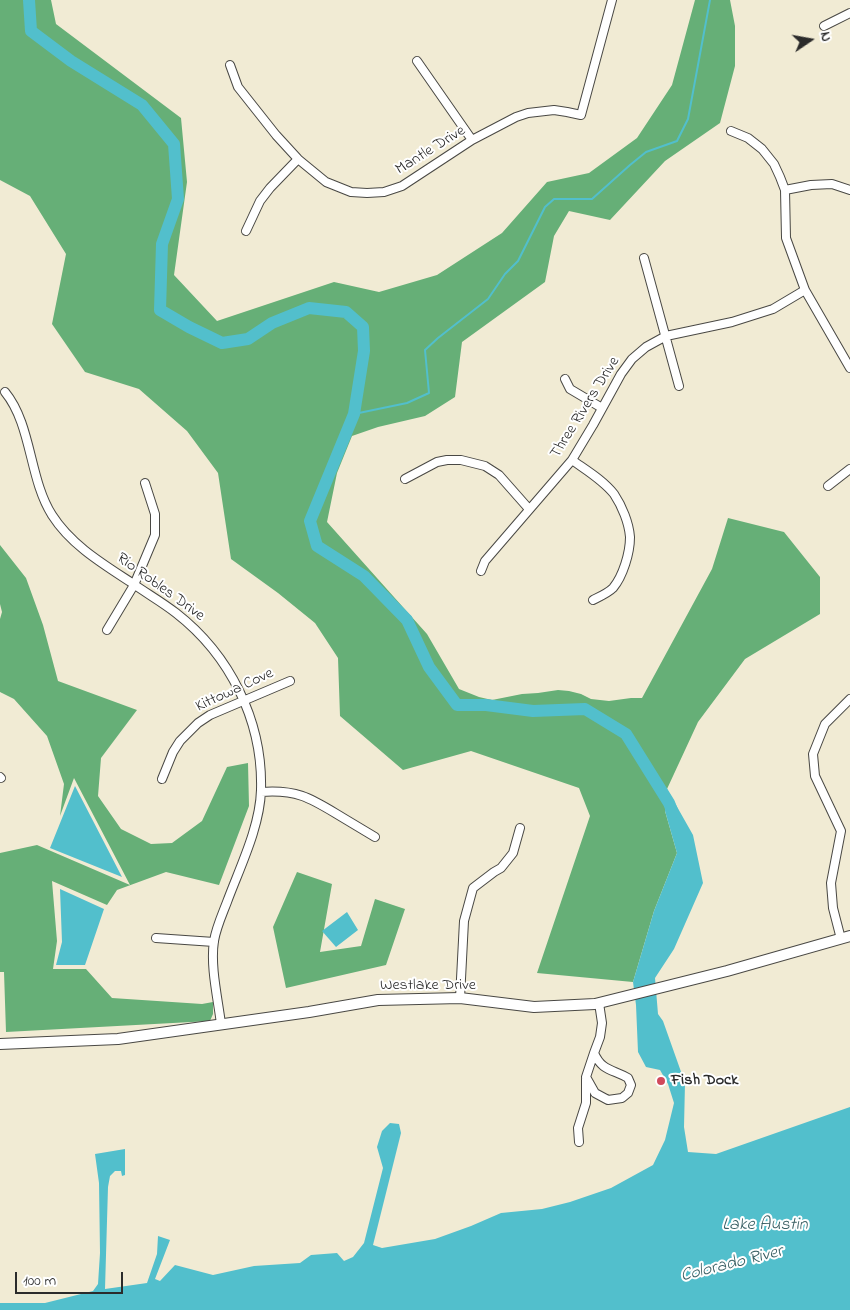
<!DOCTYPE html>
<html>
<head>
<meta charset="utf-8">
<style>
  body { margin:0 }
  #map { position:relative; width:850px; height:1310px; overflow:hidden; background:#f1ebd4; font-family:"Indie Flower",sans-serif }
  canvas { display:block }
  .north { position:absolute; left:785px; top:15px; width:50px; height:50px; -webkit-text-stroke:4px #fff; paint-order:stroke; rotate:78deg; font-size:14px; font-weight:700; line-height:20px; text-align:center; color:#2b2b2b }
  .north::after { content:''; display:block; margin:auto; width:18px; height:22px; background:#2b2b2b; clip-path:polygon(50% 0,100% 100%,50% 72%,0 100%) }
  .scale { position:absolute; left:15px; top:1272px; width:108px; height:22px; box-sizing:border-box; border:2px solid #2b2b2b; border-top:0; padding-left:6px; font-size:15px; line-height:18px; white-space:nowrap; color:#2b2b2b; -webkit-text-stroke:4px #fff; paint-order:stroke }
</style>
</head>
<body>
<div id="map">
<canvas width="850" height="1310"></canvas>
<div class="north">N</div>
<div class="scale">100 m</div>
</div>
<script>
const context = document.querySelector('canvas').getContext('2d');
context.lineJoin = 'round';
function fillPath(path, color) {
  context.fillStyle = color;
  context.fill(path, 'evenodd');
}
function stroke(path, color, width, dash) {
  context.strokeStyle = color;
  context.lineWidth = width;
  context.lineCap = dash ? 'butt' : 'round';
  context.setLineDash(dash || []);
  context.stroke(path);
}
function write(font, color, halo, rows, align = 'center') {
  context.font = font + ' "Indie Flower",sans-serif';
  context.lineWidth = 4;
  context.setLineDash([]);
  context.textBaseline = 'middle';
  context.strokeStyle = halo;
  context.fillStyle = color;
  for (const [text, x, y, turn = 0] of rows) {
    context.save();
    context.translate(x, y);
    context.rotate((+turn || 0) * Math.PI / 180);
    context.textAlign = isNaN(turn) ? turn : align;
    if (halo) context.strokeText(text, 0, 0);
    context.fillText(text, 0, 0);
    context.restore();
  }
}
fillPath(new Path2D(`
  M 0,0 L 51,0 L 56,24 L 181,118 L 187,182 L 174,275 L 217,321 L 334,282 L 379,292 L 437,275 L 502,233 L 547,182 L 589,173 L 637,138 L 672,85 L 695,0 L 730,0 L 735,26 L 735,66 L 720,123 L 665,161 L 610,220 L 569,211 L 554,236 L 545,282 L 462,342 L 455,397 L 425,416 L 378,427 L 352,436 L 337,473 L 327,522 L 427,634 L 459,689 L 479,697 L 492,700 L 522,694 L 538,693 L 558,690 L 569,691 L 581,694 L 591,699 L 609,701 L 631,698 L 642,698 L 712,569 L 728,518 L 784,532 L 820,577 L 820,614 L 745,659 L 698,722 L 667,789 L 665,811 L 677,853 L 654,911 L 633,982 L 537,973 L 590,816 L 579,788 L 471,751 L 403,770 L 340,716 L 338,658 L 315,623 L 278,593 L 231,559 L 218,473 L 187,431 L 139,389 L 85,372 L 52,324 L 66,254 L 30,196 L 0,180 Z
  M 0,545 L 26,578 L 43,625 L 58,681 L 137,710 L 101,758 L 98,796 L 121,829 L 151,844 L 172,843 L 202,821 L 227,767 L 248,763 L 249,806 L 219,885 L 166,872 L 117,890 L 107,905 L 52,881 L 57,941 L 53,969 L 86,969 L 112,998 L 202,1004 L 213,1002 L 213,1014 L 210,1021 L 6,1032 L 4,972 L 0,972 L 0,853 L 37,845 L 130,885 L 74,778 L 60,816 L 64,784 L 47,736 L 14,699 L 0,692 L 0,619 L 2,612 L 0,604 Z
  M 297,872 L 332,884 L 320,952 L 361,946 L 375,899 L 405,909 L 386,965 L 286,988 L 273,927 Z`), '#66af77');
fillPath(new Path2D(`
  M 75,786 L 122,877 L 50,848 Z
  M 667,789 L 693,835 L 703,883 L 674,949 L 655,978 L 658,1014 L 663,1021 L 685,1083 L 684,1127 L 688,1152 L 716,1154 L 850,1107 L 850,1310 L 0,1310 L 0,1303 L 45,1303 L 93,1291 L 98,1284 L 100,1253 L 99,1183 L 95,1154 L 125,1149 L 125,1175 L 122,1176 L 121,1171 L 115,1171 L 110,1176 L 108,1187 L 105,1289 L 147,1283 L 157,1254 L 158,1236 L 170,1240 L 155,1279 L 160,1281 L 175,1265 L 213,1275 L 254,1266 L 300,1263 L 311,1255 L 337,1253 L 344,1261 L 353,1257 L 364,1243 L 383,1168 L 377,1147 L 382,1131 L 390,1123 L 399,1124 L 401,1133 L 373,1245 L 382,1248 L 435,1239 L 471,1226 L 501,1213 L 542,1209 L 570,1202 L 611,1188 L 653,1165 L 665,1140 L 674,1103 L 668,1084 L 660,1070 L 646,1067 L 638,1052 L 636,1005 L 633,982 L 654,911 L 677,853 L 665,811 Z
  M 60,889 L 104,909 L 85,965 L 56,965 L 62,942 Z
  M 347,912 L 358,930 L 336,947 L 322,931 Z`), '#52bfcc');
stroke(new Path2D(`
  M 354,414 L 407,403 L 429,393 L 425,350 L 438,338 L 488,299 L 505,274 L 518,261 L 545,207 L 554,199 L 592,199 L 630,165 L 646,152 L 677,141 L 688,119 L 710,0`), '#52bfcc', 2);
stroke(new Path2D(`
  M 29,0 L 31,31 L 71,61 L 142,105 L 174,144 L 178,199 L 162,244 L 160,310 L 189,327 L 222,343 L 248,339 L 272,323 L 309,308 L 346,312 L 363,327 L 364,351 L 354,414 L 310,521 L 317,546 L 364,576 L 407,620 L 429,667 L 457,705 L 486,705 L 533,711 L 585,709 L 626,734 L 669,803 L 673,813`), '#52bfcc', 12);
const minor = new Path2D(`
  M 824,26 L 850,13
  M 417,61 L 472,140
  M 230,65 L 238,87 L 276,135 L 298,159 L 326,182 L 351,192 L 367,193 L 384,192 L 402,186 L 472,140 L 516,117 L 528,113 L 554,110 L 567,112 L 581,115 L 612,0
  M 731,131 L 748,138 L 762,149 L 774,164 L 780,177 L 785,190 L 786,238 L 805,290 L 850,368
  M 785,190 L 811,185 L 832,184 L 850,190
  M 246,231 L 260,201 L 270,188 L 298,159
  M 644,258 L 679,386
  M 565,379 L 570,389 L 602,408
  M 5,392 C 32,425 29,479 52,515 C 71,545 103,564 132,583 C 146,593 162,602 176,613 C 230,655 263,721 261,790 C 260,827 240,867 227,902 C 222,915 216,928 214,941 C 210,966 218,999 221,1024
  M 572,460 C 586,470 603,480 614,494 C 622,506 629,523 630,537 C 630,553 623,576 613,588 C 608,593 599,597 593,600
  M 405,479 L 437,462 L 447,460 L 461,460 L 485,466 L 499,475 L 529,509
  M 828,486 L 850,469
  M 481,571 L 485,561 L 572,460 L 593,425 L 621,374 L 632,359 L 646,347 L 666,336 L 732,322 L 773,309 L 805,290
  M 107,630 L 134,585 L 155,535 L 155,514 L 145,483
  M 0,777 L 1,778
  M 162,779 L 173,752 L 180,741 L 198,723 L 210,715 L 290,681
  M 261,792 C 300,789 313,800 345,819 C 355,825 365,831 375,837
  M 156,938 L 214,942
  M 841,939 L 833,908 L 831,883 L 841,831 L 815,776 L 813,754 L 825,724 L 850,699
  M 460,998 L 464,921 L 473,888 L 494,872 L 501,868 L 513,853 L 520,828
  M 594,1053 L 586,1077 L 595,1093 L 608,1100 L 622,1098 L 628,1093 L 631,1085 L 628,1078 C 612,1069 602,1071 594,1053 L 600,1037 L 602,1023 L 599,1003
  M 579,1142 L 578,1128 L 586,1103 L 586,1079`);
const tertiary = new Path2D(`
  M 0,1044 L 118,1039 L 309,1012 L 378,1000 L 460,998 L 534,1007 L 595,1004 L 727,971 L 850,936`);
stroke(minor, '#494844', 10);
stroke(tertiary, '#494844', 12);
stroke(minor, '#fff', 8);
stroke(tertiary, '#fff', 10);
for (const [x, y, r, color] of [
  [661,1081,5,"#d1495b"]
]) {
  const dot = new Path2D();
  dot.arc(x, y, r, 0, 2 * Math.PI);
  context.fillStyle = color;
  context.fill(dot);
  stroke(dot, '#fff', 2);
}
write('16px', '#2b2b2b', '#fff', [
  ["Mantle Drive",431,151,-32],
  ["Three Rivers Drive",586,408,-58],
  ["Rio Robles Drive",160,588,36],
  ["Kittowa Cove",235,691,-25],
  ["Westlake Drive",428,986]
]);
write('bold 16px', '#2b2b2b', '#fff', [
  ["Fish Dock",671,1081]
], 'left');
write('italic 18px', '#395f63', '#fff', [
  ["Lake Austin",765,1226],
  ["Colorado River",732,1265,-14]
]);
</script>
</body>
</html>
